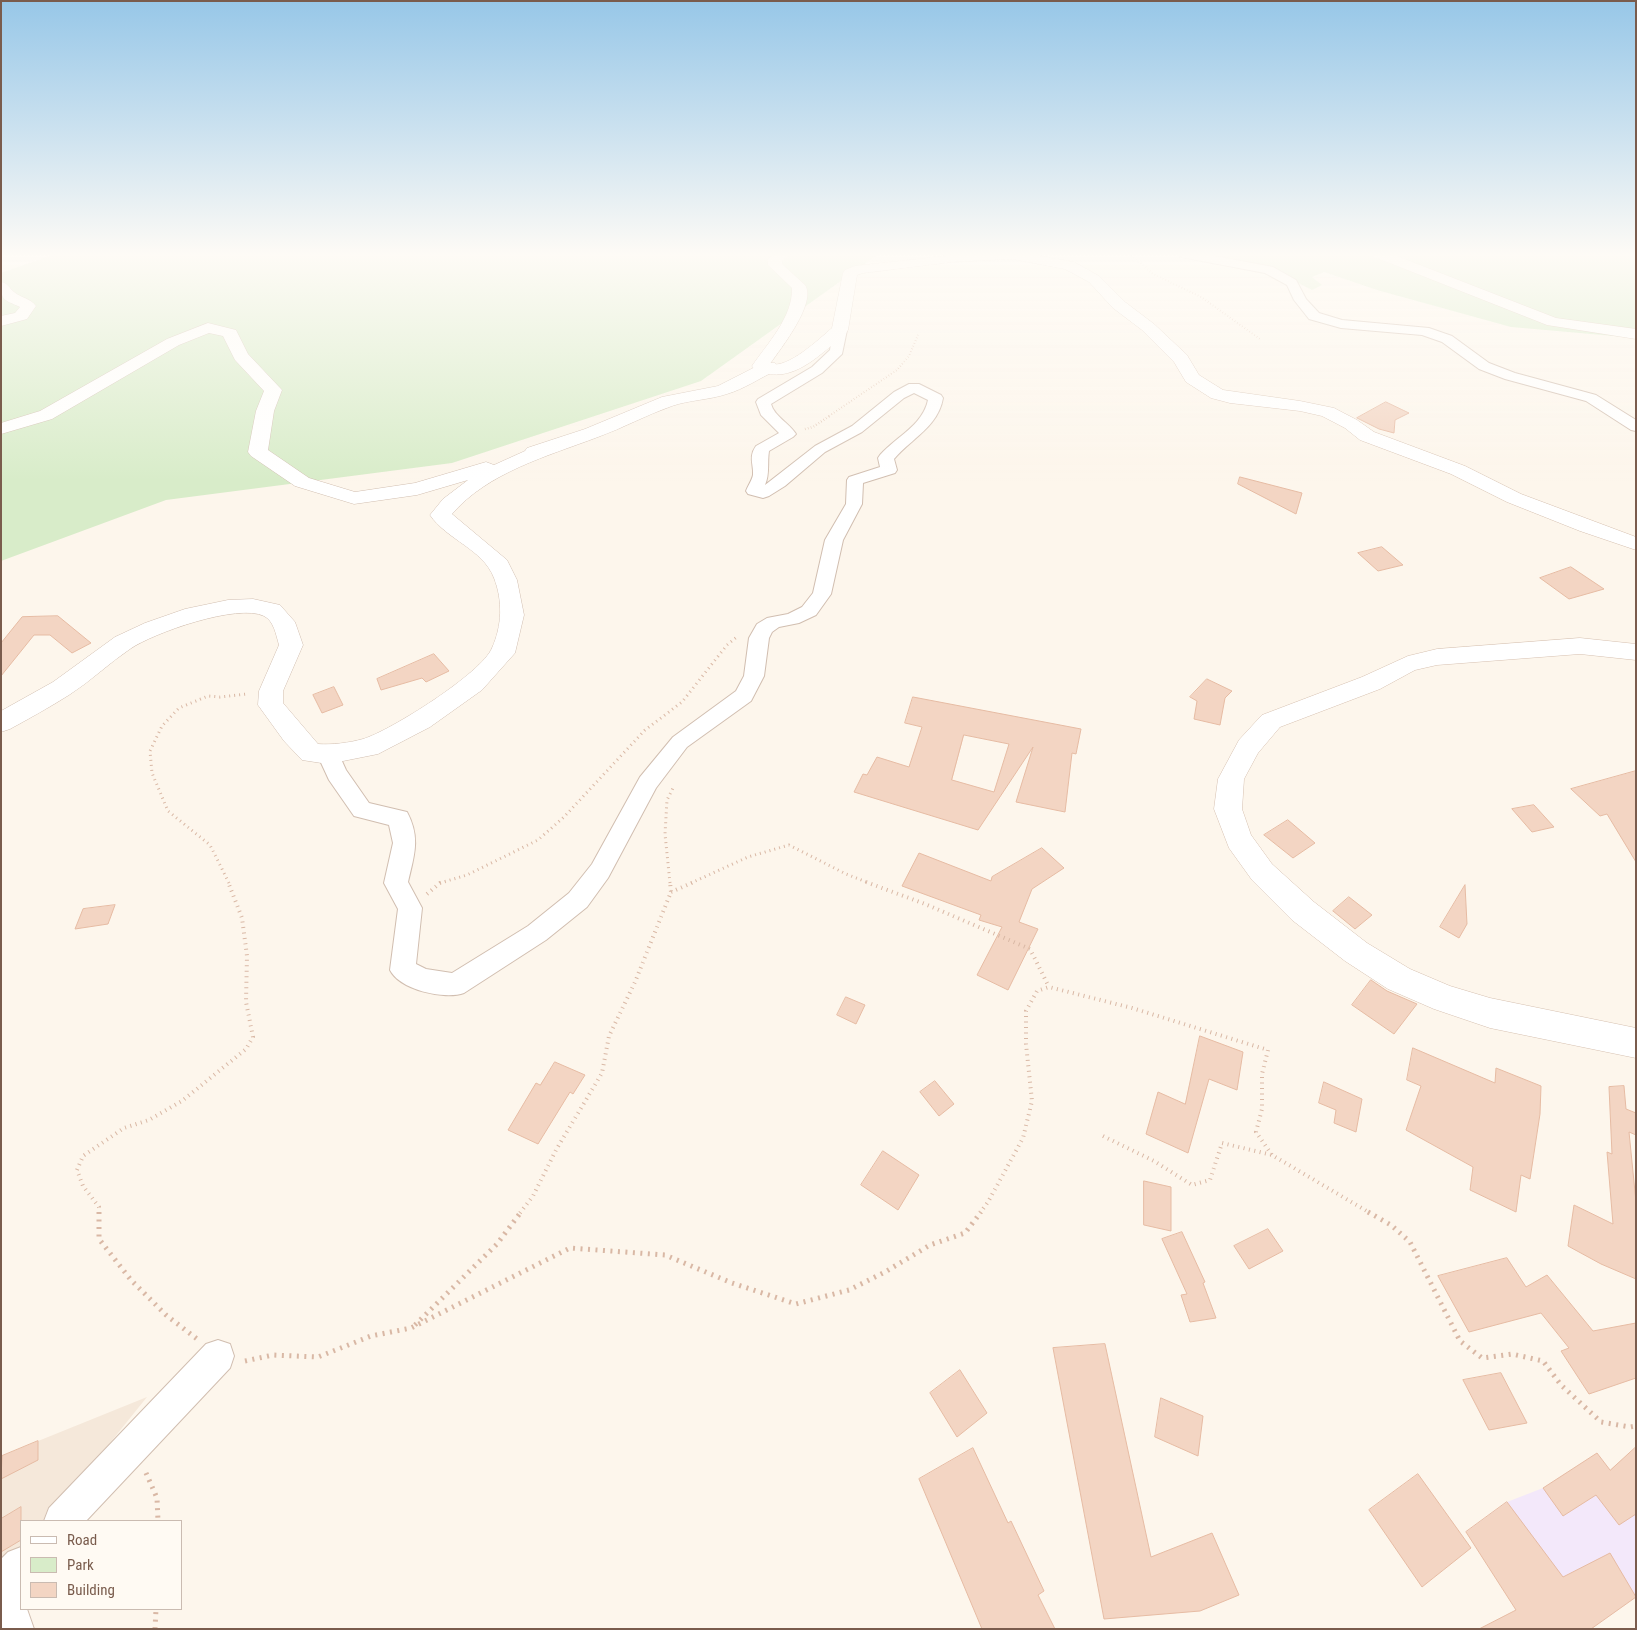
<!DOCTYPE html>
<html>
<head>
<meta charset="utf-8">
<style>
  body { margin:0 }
  #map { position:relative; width:1637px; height:1630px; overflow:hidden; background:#fdf6ec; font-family:"Roboto Condensed",sans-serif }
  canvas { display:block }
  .frame { position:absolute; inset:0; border:2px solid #7a5c4d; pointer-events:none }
  .legend { position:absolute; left:20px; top:1520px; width:162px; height:90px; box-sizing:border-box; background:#fffaf3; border:1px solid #cabbb1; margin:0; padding:6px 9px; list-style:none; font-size:15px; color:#7a5c4d }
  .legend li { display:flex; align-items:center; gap:10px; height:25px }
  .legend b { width:25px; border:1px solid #cabbb1 }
</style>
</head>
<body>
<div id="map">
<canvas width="1637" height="1630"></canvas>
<div class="frame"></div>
<ul class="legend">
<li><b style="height:6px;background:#fff"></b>Road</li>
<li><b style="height:14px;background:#d8ecc9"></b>Park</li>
<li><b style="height:14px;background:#f3d5c3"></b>Building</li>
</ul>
</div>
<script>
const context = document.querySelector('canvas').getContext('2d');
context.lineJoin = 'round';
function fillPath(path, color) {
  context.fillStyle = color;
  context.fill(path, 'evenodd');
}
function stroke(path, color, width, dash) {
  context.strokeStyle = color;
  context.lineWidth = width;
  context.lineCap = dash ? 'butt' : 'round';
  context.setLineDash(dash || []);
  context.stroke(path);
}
fillPath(new Path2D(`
  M 147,1397 L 47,1521 L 21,1521 L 21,1549 L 1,1566 L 1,1456 Z`), '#f5e8da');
fillPath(new Path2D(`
  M 1597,1453 L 1636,1503 L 1636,1597 L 1591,1629 L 1466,1532 L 1507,1502 L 1543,1488 Z`), '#f3e8fa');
fillPath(new Path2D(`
  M 58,253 L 880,253 L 701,381 L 452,463 L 166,500 L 1,561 L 1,273 Z
  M 1196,253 L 1636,253 L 1636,338 L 1511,327 L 1377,290 L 1324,272 L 1312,277 L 1322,285 L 1312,290 L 1267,267 Z`), '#d8ecc9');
const building = new Path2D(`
  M 1386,402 L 1409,413 L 1395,420 L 1394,433 L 1379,429 L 1357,418 Z
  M 1240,477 L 1302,493 L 1296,514 L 1238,484 Z
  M 1382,547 L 1403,565 L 1378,571 L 1358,553 Z
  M 1571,567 L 1604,589 L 1569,599 L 1540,578 Z
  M 58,616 L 91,643 L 72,653 L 50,635 L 34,635 L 1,676 L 1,643 L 22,617 Z
  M 434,654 L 449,671 L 426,682 L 422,678 L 381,690 L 377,679 Z
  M 1207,679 L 1232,691 L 1225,698 L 1220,725 L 1194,719 L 1197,701 L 1190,697 Z
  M 334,687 L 343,705 L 322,713 L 313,695 Z
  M 913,697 L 1081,729 L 1076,754 L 1072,753 L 1065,812 L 1016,802 L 1033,747 L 978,830 L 854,792 L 863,774 L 867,775 L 877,757 L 909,767 L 922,727 L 905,723 ZM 964,735 L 1009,744 L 994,792 L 952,780 Z
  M 1636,771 L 1636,862 L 1607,814 L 1600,816 L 1571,789 Z
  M 1534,805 L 1554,827 L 1532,832 L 1512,809 Z
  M 1288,820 L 1315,843 L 1293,858 L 1264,835 Z
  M 1042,848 L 1064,868 L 1032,889 L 1019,922 L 1038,929 L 1008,990 L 977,975 L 1002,927 L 979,920 L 981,915 L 902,886 L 919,853 L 991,881 L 992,877 Z
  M 1465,885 L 1467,924 L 1459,938 L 1440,927 Z
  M 1349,897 L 1372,915 L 1355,929 L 1333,911 Z
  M 115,905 L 108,924 L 75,929 L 83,909 Z
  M 1371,980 L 1387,991 L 1417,1004 L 1394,1034 L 1352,1005 Z
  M 846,997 L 865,1005 L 856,1024 L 837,1015 Z
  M 1200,1036 L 1243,1052 L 1237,1090 L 1209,1079 L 1188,1153 L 1146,1134 L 1158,1092 L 1185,1104 Z
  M 1413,1048 L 1495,1083 L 1496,1068 L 1541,1086 L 1540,1114 L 1530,1179 L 1521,1175 L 1516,1212 L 1470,1190 L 1473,1167 L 1406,1130 L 1421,1086 L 1407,1080 Z
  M 555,1062 L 585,1075 L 573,1094 L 570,1092 L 538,1144 L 508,1130 L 536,1083 L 540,1085 Z
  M 935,1081 L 954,1104 L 939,1116 L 920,1092 Z
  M 1324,1082 L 1362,1099 L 1356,1132 L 1334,1123 L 1336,1110 L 1319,1103 Z
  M 1624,1086 L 1626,1109 L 1636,1113 L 1636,1135 L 1629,1132 L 1636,1202 L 1636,1279 L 1601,1264 L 1568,1246 L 1574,1205 L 1613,1224 L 1607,1152 L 1612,1154 L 1609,1087 Z
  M 883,1151 L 919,1175 L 898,1210 L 861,1185 Z
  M 1144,1181 L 1171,1187 L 1171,1231 L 1144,1225 Z
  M 1268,1229 L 1283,1251 L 1249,1269 L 1234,1246 Z
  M 1182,1232 L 1205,1282 L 1203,1283 L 1216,1318 L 1190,1322 L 1181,1295 L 1187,1294 L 1162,1239 Z
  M 1507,1258 L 1526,1287 L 1547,1275 L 1593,1331 L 1636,1323 L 1636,1378 L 1589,1394 L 1561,1351 L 1569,1348 L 1541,1313 L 1469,1332 L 1438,1276 Z
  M 1105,1344 L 1151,1557 L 1212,1533 L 1239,1595 L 1200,1611 L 1104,1619 L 1053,1348 Z
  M 960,1370 L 987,1413 L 957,1437 L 930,1393 Z
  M 1501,1373 L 1527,1423 L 1489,1430 L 1463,1380 Z
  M 1161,1398 L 1203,1416 L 1198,1456 L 1155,1437 Z
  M 38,1441 L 38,1460 L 1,1479 L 2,1456 Z
  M 1636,1447 L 1636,1514 L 1619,1525 L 1596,1495 L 1563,1516 L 1543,1488 L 1597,1453 L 1610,1470 Z
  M 973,1448 L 1008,1523 L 1011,1521 L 1044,1591 L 1038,1595 L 1055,1629 L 982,1629 L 919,1479 Z
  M 1418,1474 L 1471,1548 L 1422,1587 L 1369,1510 Z
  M 1507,1502 L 1563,1577 L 1610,1553 L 1636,1597 L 1591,1629 L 1479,1629 L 1516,1610 L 1466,1532 Z
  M 21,1507 L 21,1540 L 1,1552 L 1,1519 Z`);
fillPath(building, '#f3d5c3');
stroke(building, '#e6bba3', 1);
const minor = new Path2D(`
  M 1175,253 L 1198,253 L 1273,267 L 1296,280 L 1306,299 L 1319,313 L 1342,320 L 1429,328 L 1452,336 L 1489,363 L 1515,373 L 1596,395 L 1636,420 L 1636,431 L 1631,430 L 1586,401 L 1505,379 L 1479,369 L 1442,342 L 1422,335 L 1341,328 L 1309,319 L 1294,300 L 1287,285 L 1265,273 L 1181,257 Z
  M 840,326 L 847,330 L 842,354 L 822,373 L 771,404 C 774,416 789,423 796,434 L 793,437 L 769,451 C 767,463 770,474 765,485 L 815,446 L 852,426 L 894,392 L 909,384 L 919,384 L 941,395 L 943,398 C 938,427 912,438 894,459 L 897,470 L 895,473 L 863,483 L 862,504 L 843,540 L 831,594 L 816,615 L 799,623 L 779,627 L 772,632 L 769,638 L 764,676 L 751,701 L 687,747 L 656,788 L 608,878 L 587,907 L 546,940 L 464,993 C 445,1000 400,990 390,970 L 398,909 L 384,883 L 393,843 L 389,825 L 354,816 L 329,780 L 317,754 L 320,748 L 328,746 L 336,748 L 346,770 L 369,803 L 407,812 C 421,838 414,856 408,882 L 422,908 L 416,964 L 426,969 L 452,973 L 528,926 L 569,893 L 592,864 L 640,777 L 673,737 L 736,691 L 744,676 L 749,638 L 757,624 L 767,618 L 788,614 L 802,607 L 813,593 L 825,540 L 846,504 L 847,480 L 849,477 L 880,467 L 878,458 L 880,455 C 896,437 923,425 928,400 L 914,393 L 904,398 L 862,432 L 825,452 L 785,486 L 769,496 L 763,498 L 748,494 L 746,491 C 748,486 752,480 753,475 C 754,465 748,457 756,446 L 779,433 L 761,415 L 756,402 L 758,399 L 812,367 L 830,350 L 833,330 Z
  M 218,1340 L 230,1344 L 234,1356 L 230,1368 L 86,1521 L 44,1521 L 49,1508 L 206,1344 Z
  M 21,1547 L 21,1609 L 27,1609 L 34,1629 L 1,1629 L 1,1559 L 8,1552 Z`);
const tertiary = new Path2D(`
  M 1,282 C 8,283 9,288 14,292 C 21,298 30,298 36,306 L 27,319 L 1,326 L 1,316 L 15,313 L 20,307 C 3,299 1,301 1,282 Z
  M 208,323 L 236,330 L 248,354 L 282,390 L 274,411 L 268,450 L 309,478 L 355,492 L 415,483 L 486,462 L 494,465 L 525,451 L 527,448 L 585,429 L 662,397 L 718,386 L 763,363 L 775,363 L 778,367 L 775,371 C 760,378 744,389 727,394 C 709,400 689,400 672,406 C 646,415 623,428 598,437 C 548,456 488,472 452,514 L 507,560 L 517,580 L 524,615 L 515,653 L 482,690 L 430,727 L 378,754 L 328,764 L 302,760 L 284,741 L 258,705 L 259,691 L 279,645 C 276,635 274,621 264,616 C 238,603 153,633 130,649 C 109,663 91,681 69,695 C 50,707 30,718 10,729 L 1,732 L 1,711 L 53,682 L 115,637 L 145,623 L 185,609 L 228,600 L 253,599 L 280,605 L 295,622 L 303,645 L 283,691 L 283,703 L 318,744 C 332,745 349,743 363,739 C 390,731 482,673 492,648 C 502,626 503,601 494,578 C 483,549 447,540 430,515 L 443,499 L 468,480 L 417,495 L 354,504 L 295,486 L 251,456 L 248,452 L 256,411 L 264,391 L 235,360 L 223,336 L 209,333 L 179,345 L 52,419 L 1,434 L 1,423 L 40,411 L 167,339 Z`);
const secondary = new Path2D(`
  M 775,253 L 791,253 L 782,261 L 782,264 L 805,285 C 817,303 781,348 770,364 C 788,369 819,339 832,328 L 843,273 L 845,270 L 855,266 L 972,253 L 1023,253 L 1074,262 L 1099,276 L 1125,302 L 1154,324 L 1187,355 L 1199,375 L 1223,390 L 1300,401 L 1334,408 L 1357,420 L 1374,432 L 1465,466 L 1521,494 L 1636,537 L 1636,550 L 1580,531 L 1507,502 L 1451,474 L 1360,440 L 1345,428 L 1322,416 L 1300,411 L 1230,403 L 1211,398 L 1186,382 L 1174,362 L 1142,330 L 1113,308 L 1089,282 L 1065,269 L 1012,259 L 952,262 L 863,273 L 857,275 L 848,330 L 846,333 C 824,351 796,382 765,373 C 759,371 755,371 752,366 C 767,344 793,317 792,288 L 768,265 L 768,259 Z
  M 1370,253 L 1389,253 L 1556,318 L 1636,329 L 1636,339 L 1547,325 L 1372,256 Z
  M 1580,638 L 1636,644 L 1636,660 L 1580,654 L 1437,665 L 1415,670 L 1380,689 L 1280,727 L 1258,753 L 1244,779 L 1242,809 L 1251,835 L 1272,864 L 1314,902 L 1367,943 L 1410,969 L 1450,986 L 1490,998 L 1636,1028 L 1636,1058 L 1490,1028 L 1434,1009 L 1388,989 L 1345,961 L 1292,920 L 1252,880 L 1229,848 L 1214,809 L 1218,779 L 1239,740 L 1262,715 L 1362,677 L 1408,656 L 1437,649 Z`);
stroke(minor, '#d1beb0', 2);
stroke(tertiary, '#d1beb0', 1);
stroke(secondary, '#d6c0b0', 1);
stroke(new Path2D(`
  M 1132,253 L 1131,255 L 1153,274 L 1201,297 L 1260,339
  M 829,416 L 897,370 L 909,356 L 918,335`), '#d9b8a5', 2, [0.5, 2.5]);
stroke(new Path2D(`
  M 805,429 L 813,427 L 831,415`), '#d9b8a5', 2.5, [0.5, 2.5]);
stroke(new Path2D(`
  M 229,883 L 210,845 L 168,811 L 152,773 L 150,751 L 162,726 L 179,708 L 208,696 L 220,697 L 247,694
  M 440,883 L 467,875 L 538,840 L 564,817 L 645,730 L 682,702 L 727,645 L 738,636
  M 670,883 L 665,834 L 667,800 L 674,786
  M 691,883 L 748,857 L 789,845 L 846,874 L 869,883`), '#d9b8a5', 3, [1, 4]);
stroke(new Path2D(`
  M 866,882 L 925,904 L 1030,949 L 1049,987
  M 671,892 L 694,882
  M 427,894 L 440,883 L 445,882
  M 1103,1136 L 1154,1161 L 1192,1185 L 1210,1180 L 1222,1143 L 1272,1155 L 1370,1213
  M 99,1213 L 99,1207 L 83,1186 L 77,1170 L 83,1156 L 124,1128 L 149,1120 L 182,1101 L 246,1049 L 253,1037 L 246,1002 L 247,956 L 242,918 L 228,882
  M 520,1213 L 533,1196 L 556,1150 L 602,1073 L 609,1036 L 635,982 L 671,892 L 670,882
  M 980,1213 L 988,1202 L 1023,1138 L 1032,1101 L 1026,1044 L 1026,1011 L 1037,991 L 1049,987 L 1132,1008 L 1268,1050 L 1262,1074 L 1262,1109 L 1256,1132 L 1272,1155`), '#d9b8a5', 4, [1, 4.5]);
stroke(new Path2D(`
  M 99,1212 L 99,1239 L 131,1280 L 166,1315 L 197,1339
  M 1368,1212 L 1391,1225 L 1410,1242 L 1460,1341 L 1482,1358 L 1512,1354 L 1543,1361 L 1561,1385 L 1601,1422 L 1630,1427 L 1636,1426
  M 415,1325 L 497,1244 L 521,1212
  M 245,1361 L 273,1355 L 318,1357 L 371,1336 L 411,1328 L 570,1248 L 665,1255 L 732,1283 L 796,1304 L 849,1290 L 885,1272 L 930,1245 L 965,1233 L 981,1212
  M 146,1473 L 157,1498 L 158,1521
  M 155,1629 L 156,1609`), '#d9b8a5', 5, [2, 5.5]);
fillPath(minor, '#fff');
fillPath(tertiary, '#fff');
fillPath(secondary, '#fff');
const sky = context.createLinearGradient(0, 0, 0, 481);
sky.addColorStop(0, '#97c7e8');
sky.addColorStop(0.53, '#fefbf6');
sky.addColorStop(1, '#fefbf600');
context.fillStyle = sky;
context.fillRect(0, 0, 1637, 481);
</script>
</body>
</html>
